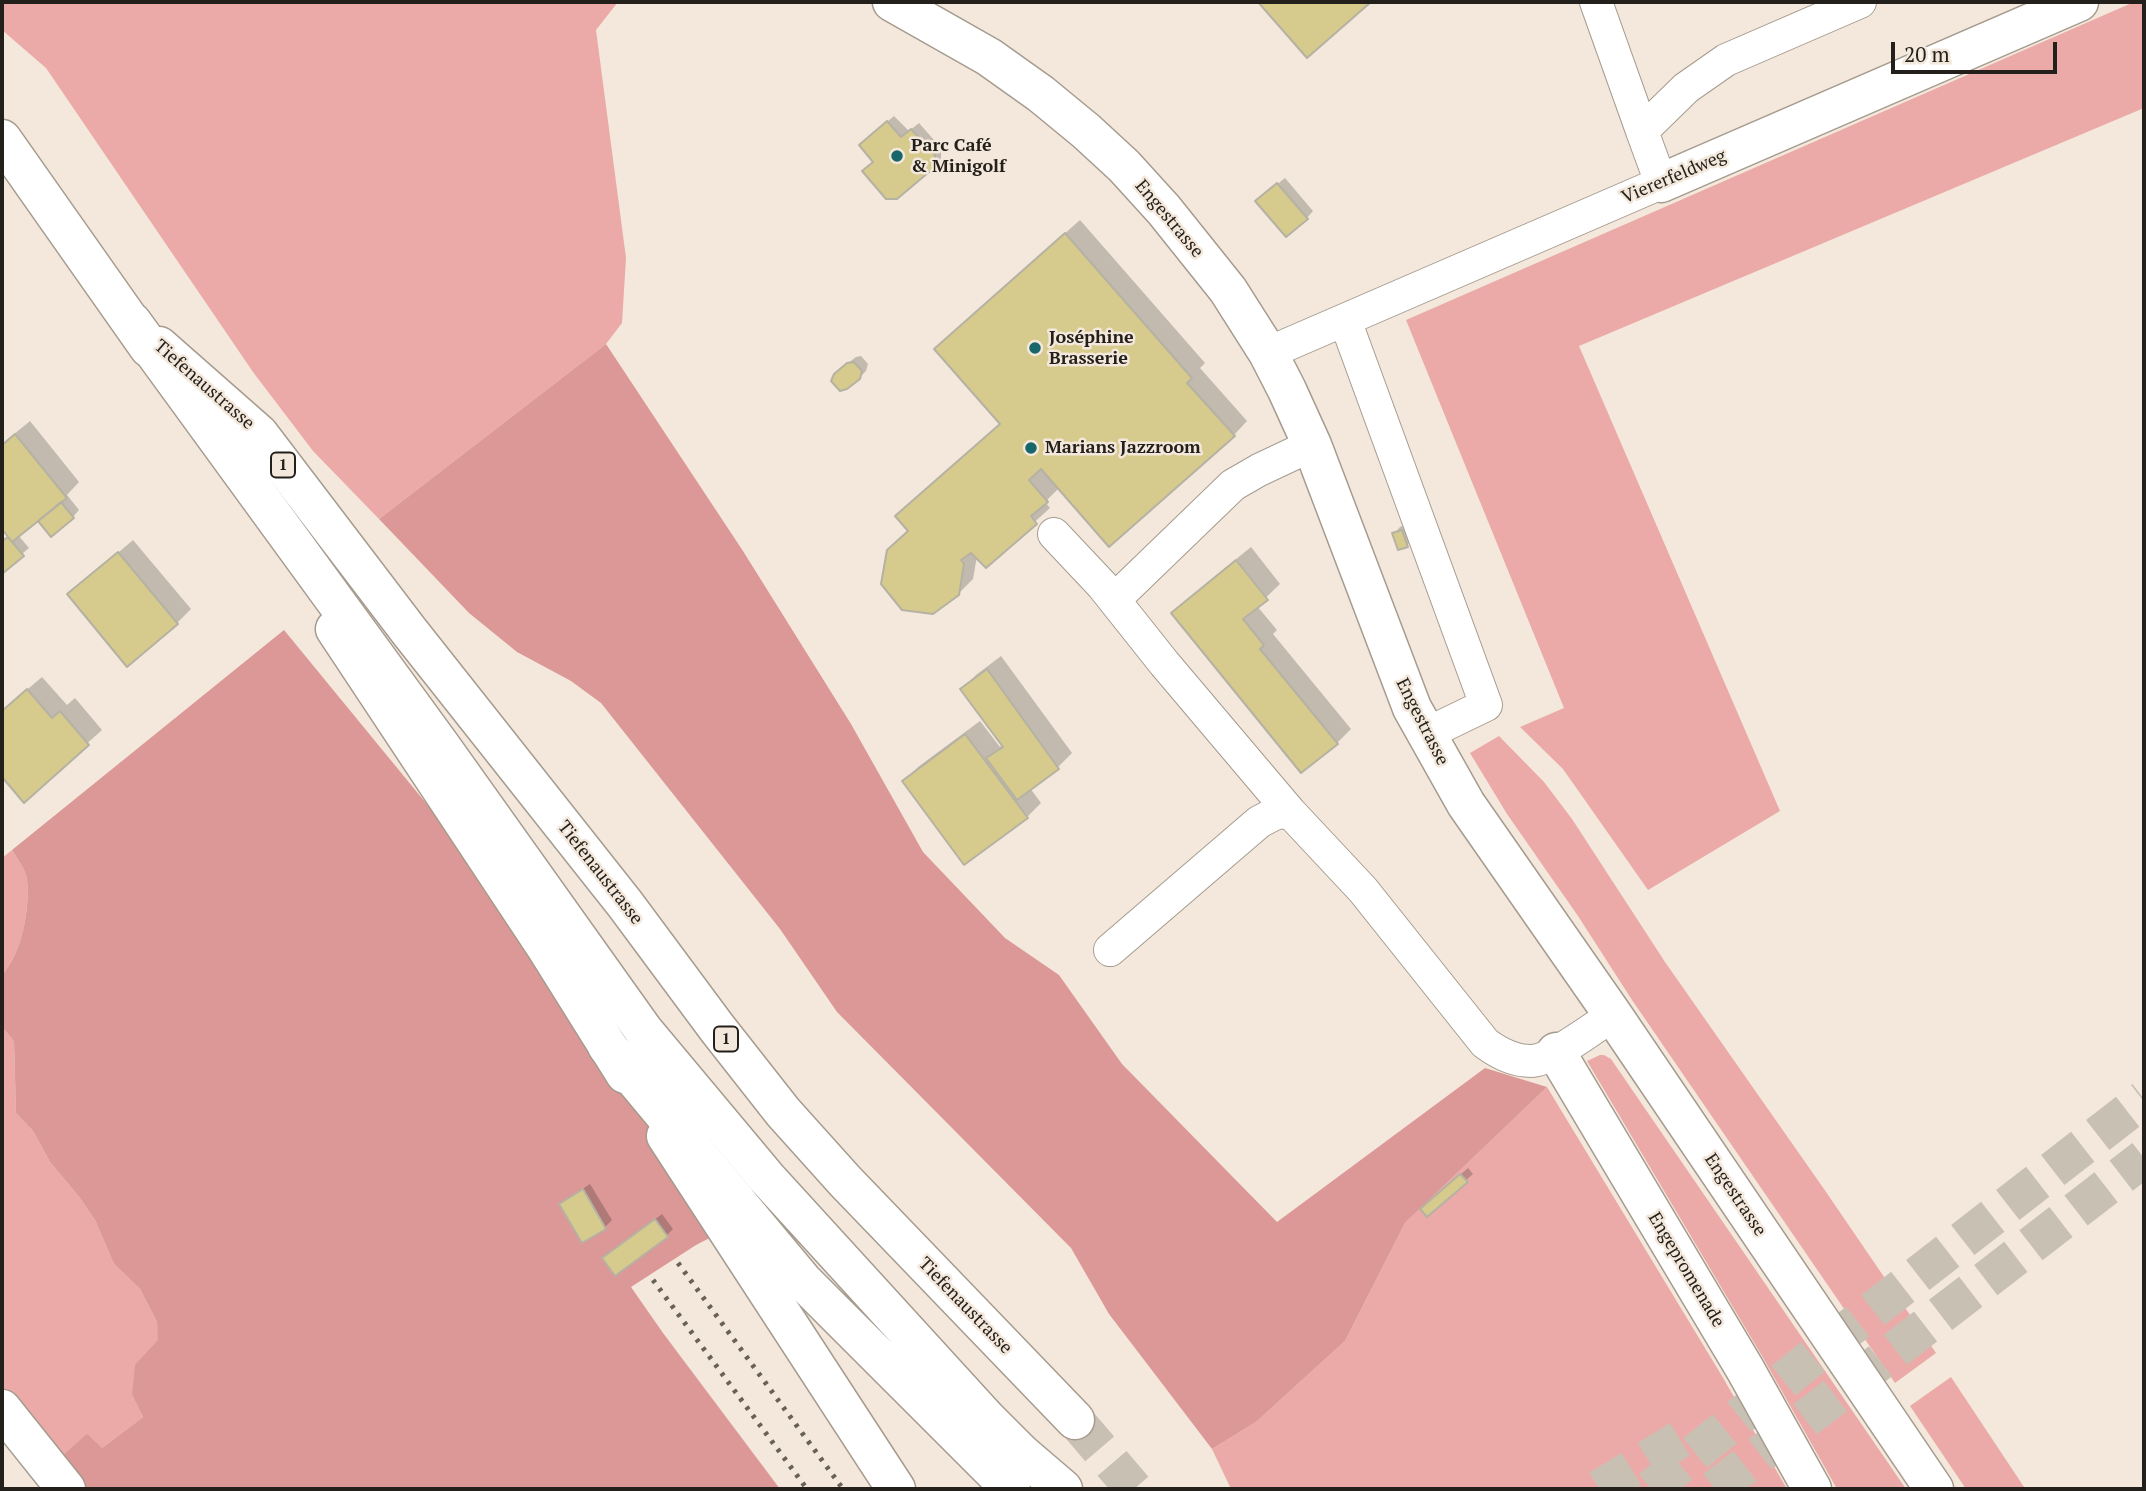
<!DOCTYPE html>
<html>
<head>
<meta charset="utf-8">
<style>
  body { margin:0 }
  #map { position:relative; width:2146px; height:1491px; overflow:hidden; background:#f3e8db; font-family:"PT Serif",serif }
  canvas { display:block }
  .frame { position:absolute; inset:0; border:4px solid #231f1a; pointer-events:none }
  .scale { position:absolute; left:1891px; top:42px; width:166px; height:32px; box-sizing:border-box; border:4px solid #231f1a; border-top:0; padding-left:9px; font-size:21px; line-height:24px; white-space:nowrap; color:#231f1a; -webkit-text-stroke:5px #f3e8db; paint-order:stroke }
</style>
</head>
<body>
<div id="map">
<canvas width="2146" height="1491"></canvas>
<div class="frame"></div>
<div class="scale">20 m</div>
</div>
<script>
const context = document.querySelector('canvas').getContext('2d');
context.lineJoin = 'round';
function fillPath(path, color) {
  context.fillStyle = color;
  context.fill(path, 'evenodd');
}
function stroke(path, color, width, dash) {
  context.strokeStyle = color;
  context.lineWidth = width;
  context.lineCap = dash ? 'butt' : 'round';
  context.setLineDash(dash || []);
  context.stroke(path);
}
function write(font, color, halo, rows, align = 'center') {
  context.font = font + ' "PT Serif",serif';
  context.lineWidth = 5;
  context.setLineDash([]);
  context.textBaseline = 'middle';
  context.strokeStyle = halo;
  context.fillStyle = color;
  for (const [text, x, y, turn = 0] of rows) {
    context.save();
    context.translate(x, y);
    context.rotate((+turn || 0) * Math.PI / 180);
    context.textAlign = isNaN(turn) ? turn : align;
    if (halo) context.strokeText(text, 0, 0);
    context.fillText(text, 0, 0);
    context.restore();
  }
}
fillPath(new Path2D(`
  M 2,2 L 618,2 L 596,30 L 626,258 L 622,323 L 606,344 L 379,519 L 313,451 L 253,372 L 46,68 L 2,30 Z
  M 2134,2 L 2144,2 L 2144,108 L 1579,346 L 1780,811 L 1648,890 L 1563,769 L 1520,727 L 1564,708 L 1406,320 Z
  M 1499,736 L 1544,782 L 1572,819 L 1665,962 L 1824,1189 L 1936,1353 L 1895,1383 L 1632,1000 L 1578,916 L 1507,814 L 1470,753 Z
  M 12,850 C 17,858 26,870 27,880 C 30,909 22,953 2,975 L 2,858 Z
  M 2,1027 L 14,1041 L 16,1113 L 33,1131 L 50,1162 L 80,1198 L 95,1220 L 114,1264 L 140,1289 L 157,1322 L 159,1340 L 132,1395 L 143,1417 L 102,1448 L 61,1457 L 2,1402 Z
  M 1600,1055 L 1604,1055 L 1611,1059 L 1906,1489 L 1837,1489 L 1762,1356 L 1587,1061 Z
  M 1547,1087 L 1722,1376 L 1787,1489 L 1231,1489 L 1212,1449 L 1256,1422 L 1345,1341 L 1405,1223 Z
  M 1951,1377 L 2024,1487 L 2025,1489 L 1966,1489 L 1910,1406 Z`), '#ebaaa8');
fillPath(new Path2D(`
  M 606,344 L 743,551 L 851,724 L 923,852 L 1005,938 L 1059,975 L 1122,1064 L 1277,1222 L 1485,1068 L 1547,1087 L 1405,1223 L 1345,1341 L 1256,1422 L 1212,1449 L 1109,1314 L 1071,1248 L 837,1012 L 780,929 L 601,703 L 571,681 L 517,652 L 469,613 L 379,519 Z
  M 284,630 L 544,947 L 731,1227 L 696,1245 L 631,1287 L 663,1333 L 780,1489 L 87,1489 L 61,1457 L 87,1434 L 102,1448 L 143,1417 L 132,1395 L 135,1365 L 158,1340 L 157,1322 L 140,1289 L 114,1264 L 95,1220 L 80,1198 L 50,1162 L 33,1131 L 16,1113 L 14,1041 L 2,1027 L 2,975 C 22,953 30,909 27,880 C 26,870 17,858 12,850 Z`), '#db9897');
fillPath(new Path2D(`
  M 1260,2 L 1368,2 L 1307,55 Z
  M 894,116 L 909,131 L 919,123 L 941,148 L 941,158 L 934,166 L 874,161 L 868,138 Z
  M 1285,178 L 1313,211 L 1307,218 L 1264,195 Z
  M 1080,220 L 1205,363 L 1200,368 L 1247,421 L 1234,435 L 1059,488 L 1045,502 L 1050,508 L 986,566 L 977,556 L 973,579 L 958,594 L 910,530 L 1002,423 L 950,335 Z
  M 861,356 L 868,364 L 866,371 L 859,378 L 843,367 L 856,357 Z
  M 30,421 L 79,482 L 67,495 L 79,510 L 73,517 L 47,514 L 18,535 L 29,548 L 2,571 L 2,542 L 9,536 L 2,527 L 2,444 Z
  M 1408,524 L 1414,538 L 1407,545 L 1399,548 L 1394,534 L 1400,527 Z
  M 133,540 L 191,609 L 177,623 L 70,594 Z
  M 1251,547 L 1280,584 L 1257,606 L 1277,630 L 1273,634 L 1351,729 L 1337,743 L 1173,613 L 1187,599 Z
  M 1001,656 L 1072,753 L 1058,767 L 1030,788 L 1041,803 L 1027,817 L 904,781 L 918,767 L 980,721 L 1000,747 L 1003,744 L 962,689 L 976,675 Z
  M 42,677 L 67,705 L 75,698 L 102,730 L 24,800 L 2,774 L 2,711 Z
  M 1468,1168 L 1473,1174 L 1427,1215 L 1429,1202 Z
  M 590,1184 L 612,1220 L 605,1227 L 583,1241 L 561,1204 L 568,1198 Z
  M 662,1214 L 673,1229 L 666,1236 L 604,1258 Z`), '#0003');
const building = new Path2D(`
  M 1258,2 L 1371,2 L 1307,58 Z
  M 887,121 L 901,137 L 911,129 L 935,155 L 935,167 L 897,199 L 886,199 L 862,171 L 873,162 L 859,145 Z
  M 1277,183 L 1308,219 L 1286,237 L 1255,201 Z
  M 1065,233 L 1192,378 L 1187,383 L 1235,436 L 1109,547 L 1041,469 L 1029,480 L 1048,502 L 1031,516 L 1037,524 L 986,568 L 971,553 L 961,560 L 964,564 L 959,595 L 933,614 L 902,610 L 881,584 L 887,550 L 908,531 L 895,516 L 1000,424 L 934,349 Z
  M 854,362 L 862,371 L 860,379 L 847,389 L 840,391 L 831,381 L 834,374 L 847,363 Z
  M 15,434 L 67,498 L 12,542 L 2,529 L 2,445 Z
  M 61,502 L 74,518 L 51,537 L 38,521 Z
  M 1402,530 L 1408,547 L 1398,550 L 1392,533 Z
  M 8,537 L 24,556 L 2,574 L 2,541 Z
  M 118,552 L 178,624 L 127,667 L 67,594 Z
  M 1236,560 L 1268,600 L 1243,619 L 1264,645 L 1260,649 L 1338,744 L 1301,773 L 1171,613 Z
  M 987,669 L 1059,769 L 1017,800 L 986,758 L 1003,747 L 960,689 Z
  M 27,689 L 52,718 L 60,711 L 89,745 L 24,803 L 2,777 L 2,711 Z
  M 965,734 L 1028,818 L 964,865 L 902,781 Z
  M 1460,1174 L 1468,1182 L 1427,1217 L 1420,1209 Z
  M 583,1189 L 606,1229 L 582,1243 L 559,1204 Z
  M 655,1219 L 668,1237 L 615,1276 L 602,1258 Z`);
fillPath(building, '#d7ca8d');
stroke(building, '#b5b2a3', 2);
stroke(new Path2D(`
  M 1075,1420 L 1134,1489`), '#c9c0b4', 38, [38, 19]);
stroke(new Path2D(`
  M 1599,1489 L 1682,1438
  M 1651,1489 L 1815,1355 L 2144,1099
  M 1715,1489 L 2144,1158`), '#c9c0b4', 38, [38, 19]);
const service = new Path2D(`
  M 1596,2 L 1642,131
  M 1345,320 L 1486,705 L 1426,734
  M 1268,353 L 1661,183 L 1642,131 L 1686,88 L 1726,60 L 1860,2
  M 1054,534 L 1102,585 L 1164,663 L 1290,812
  M 1114,600 L 1233,485 L 1259,470 L 1312,445
  M 1110,950 L 1259,822 L 1276,813 L 1290,812 L 1363,890 L 1485,1043 C 1497,1052 1514,1061 1531,1061 C 1550,1061 1595,1027 1613,1015`);
const pedestrian = new Path2D(`
  M 1661,183 L 2079,2
  M 1556,1052 L 1745,1369 L 1812,1489`);
const minor = new Path2D(`
  M 2,1409 L 66,1489`);
const tertiary = new Path2D(`
  M 892,2 L 989,57 L 1041,94 L 1086,131 L 1124,166 L 1164,210 L 1228,290 L 1268,353 L 1287,390 L 1312,445 L 1412,708 L 1466,804 L 1613,1015 L 1934,1489`);
const primary = new Path2D(`
  M 2,139 L 149,348
  M 159,346 L 259,434 L 409,631 L 625,904 L 717,1028 L 783,1112 L 845,1181 L 1075,1420
  M 335,629 L 545,946 L 625,1074
  M 666,1136 L 896,1489`);
const trunk = new Path2D(`
  M 132,322 L 441,746 L 644,1031 L 766,1177 L 987,1419 L 1021,1453 L 1063,1489
  M 607,1046 L 803,1281 L 1011,1489`);
stroke(service, '#a59b8e', 34);
stroke(pedestrian, '#a59b8e', 41);
stroke(minor, '#a59b8e', 41);
stroke(tertiary, '#a59b8e', 41);
stroke(primary, '#a59b8e', 41);
stroke(trunk, '#a59b8e', 41);
stroke(service, '#fff', 32);
stroke(pedestrian, '#fff', 38);
stroke(minor, '#fff', 38);
stroke(tertiary, '#fff', 38);
stroke(primary, '#fff', 38);
stroke(trunk, '#fff', 38);
stroke(new Path2D(`
  M 678,1263 L 843,1489
  M 653,1280 L 807,1489`), '#676159', 5, [3.5, 7]);
for (const [x, y, r, color] of [
  [897,156,7,"#176669"],
  [1035,348,7,"#176669"],
  [1031,448,7,"#176669"]
]) {
  const dot = new Path2D();
  dot.arc(x, y, r, 0, 2 * Math.PI);
  context.fillStyle = color;
  context.fill(dot);
  stroke(dot, '#f3e8db', 2.5);
}
for (const [x, y, w] of [
  [283,465,24],
  [726,1039,24]
]) {
  const box = new Path2D();
  box.roundRect(x - w / 2, y - 12.5, w, 25, 5);
  context.fillStyle = '#f3e8db';
  context.fill(box);
  stroke(box, '#231f1a', 2);
}
write('bold 16px', '#231f1a', null, [
  ["1",283,465],
  ["1",726,1039]
]);
write('bold 18px', '#231f1a', '#f3e8db', [
  ["Parc Café",911,146],
  ["& Minigolf",911,167],
  ["Joséphine",1049,338],
  ["Brasserie",1049,359],
  ["Marians Jazzroom",1045,448]
], 'left');
write('18px', '#231f1a', '#f3e8db', [
  ["Viererfeldweg",1674,177,-23],
  ["Engestrasse",1169,219,50],
  ["Tiefenaustrasse",204,385,41],
  ["Engestrasse",1422,722,63],
  ["Tiefenaustrasse",600,873,52],
  ["Engestrasse",1735,1195,56],
  ["Engepromenade",1686,1270,59],
  ["Tiefenaustrasse",965,1306,46]
]);
</script>
</body>
</html>
